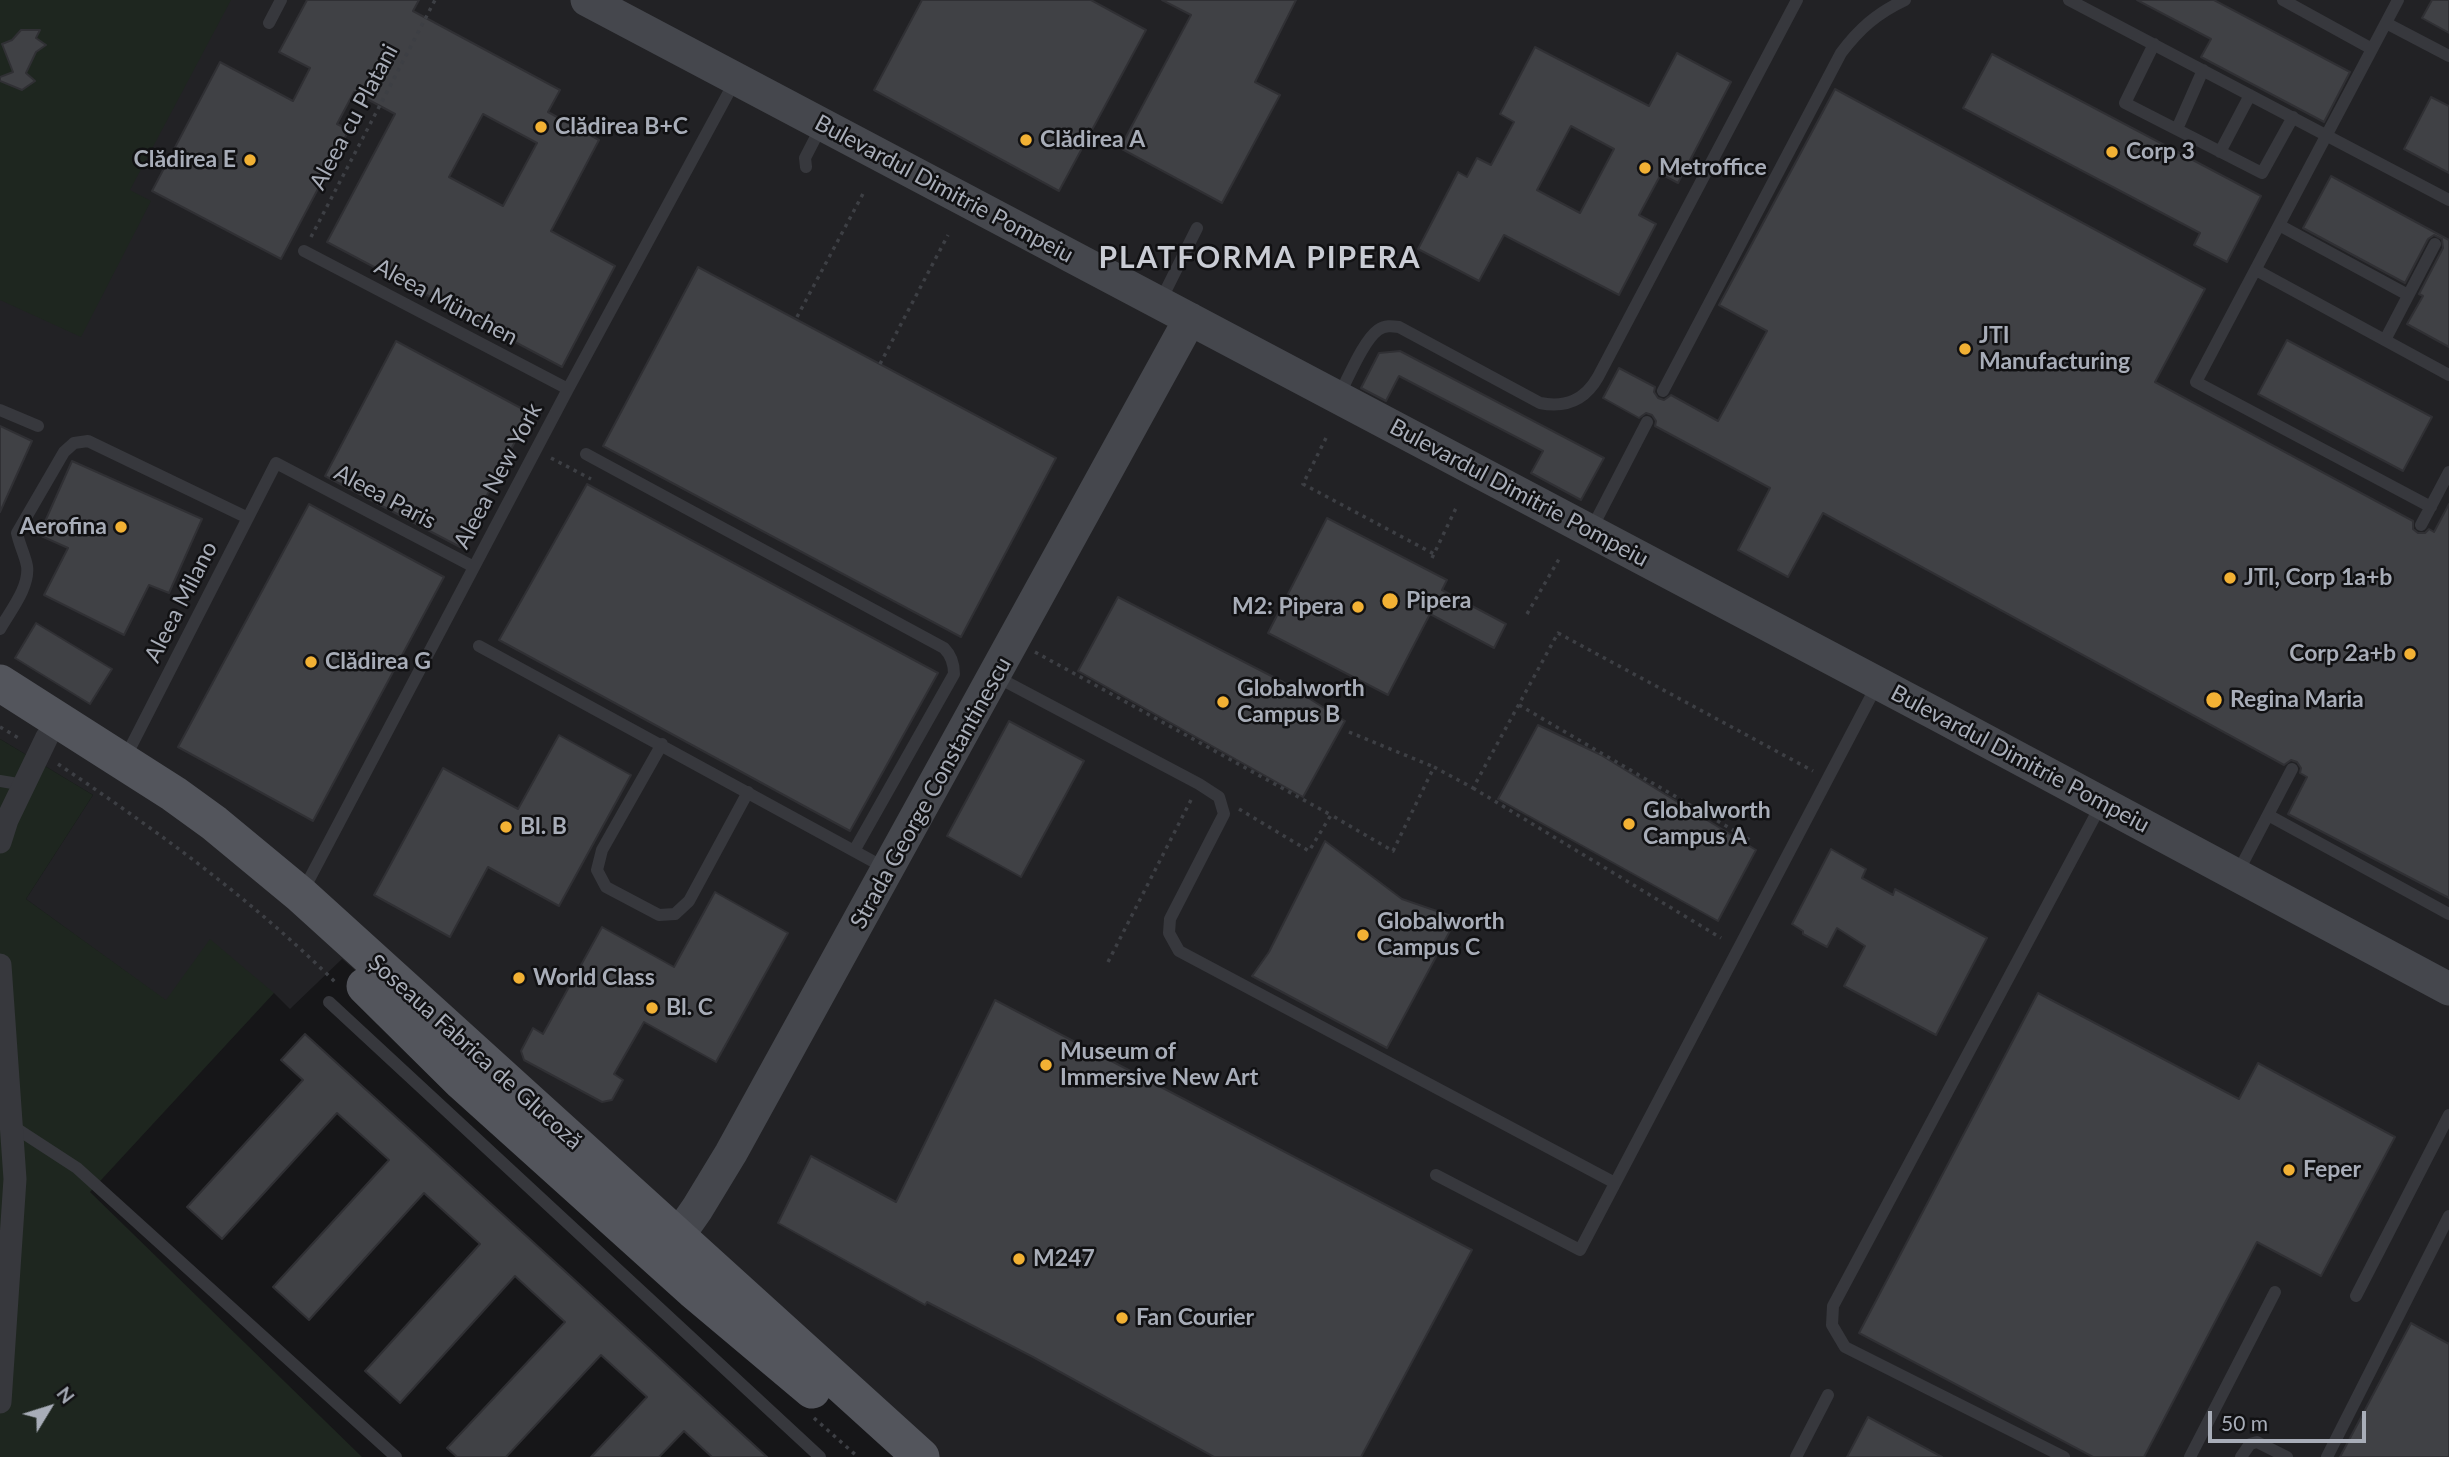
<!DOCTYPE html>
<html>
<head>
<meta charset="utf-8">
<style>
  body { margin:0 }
  #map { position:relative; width:2449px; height:1457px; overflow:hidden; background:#161618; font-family:Lato,sans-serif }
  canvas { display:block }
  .north { position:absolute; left:14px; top:1373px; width:70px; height:70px; -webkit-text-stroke:5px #111113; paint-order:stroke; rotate:52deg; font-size:19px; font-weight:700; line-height:28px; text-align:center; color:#a8adb8 }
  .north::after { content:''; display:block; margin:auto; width:24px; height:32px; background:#a8adb8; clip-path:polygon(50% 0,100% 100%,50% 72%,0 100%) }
  .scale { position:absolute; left:2208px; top:1411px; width:158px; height:32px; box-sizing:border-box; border:4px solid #a8adb8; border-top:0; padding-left:9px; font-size:21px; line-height:24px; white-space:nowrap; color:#a8adb8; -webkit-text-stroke:5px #111113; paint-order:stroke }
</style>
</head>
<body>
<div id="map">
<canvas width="2449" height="1457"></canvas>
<div class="north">N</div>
<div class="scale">50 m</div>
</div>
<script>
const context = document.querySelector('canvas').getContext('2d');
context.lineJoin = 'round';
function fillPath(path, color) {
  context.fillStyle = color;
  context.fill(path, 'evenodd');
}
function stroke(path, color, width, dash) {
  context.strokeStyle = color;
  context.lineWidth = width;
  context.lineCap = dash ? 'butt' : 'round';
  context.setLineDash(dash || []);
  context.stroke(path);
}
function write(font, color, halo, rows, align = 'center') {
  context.font = font + ' Lato,sans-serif';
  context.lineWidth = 5;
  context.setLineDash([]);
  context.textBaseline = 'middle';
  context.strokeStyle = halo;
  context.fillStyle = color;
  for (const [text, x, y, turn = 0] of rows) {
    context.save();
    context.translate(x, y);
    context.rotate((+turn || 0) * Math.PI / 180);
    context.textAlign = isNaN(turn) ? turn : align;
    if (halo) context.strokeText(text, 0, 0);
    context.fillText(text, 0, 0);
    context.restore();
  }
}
fillPath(new Path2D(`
  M 0,0 L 2449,0 L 2449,1457 L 906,1457 L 648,1224 L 342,959 L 290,1009 L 274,993 L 166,1001 L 26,899 L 93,795 L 0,739 Z`), '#222225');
fillPath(new Path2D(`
  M 0,0 L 231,0 L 130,190 L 151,201 L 81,337 L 0,300 Z
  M 0,739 L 93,795 L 26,899 L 166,1000 L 210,939 L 274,993 L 90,1192 L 362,1457 L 0,1457 Z`), '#1e261f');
const building = new Path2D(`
  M 307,0 L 419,0 L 413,11 L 560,90 L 548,112 L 599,140 L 551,231 L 615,266 L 562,367 L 327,242 L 395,114 L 354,92 L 337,124 L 349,130 L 281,259 L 152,191 L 220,62 L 293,101 L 310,68 L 279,52 ZM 483,114 L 537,143 L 503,206 L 449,177 Z
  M 922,0 L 1091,0 L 1146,30 L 1059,191 L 874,90 Z
  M 1162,0 L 1296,0 L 1255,82 L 1280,95 L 1222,203 L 1120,148 L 1191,15 Z
  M 2137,0 L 2214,0 L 2350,72 L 2324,122 L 2201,57 L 2211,39 Z
  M 2432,0 L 2449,0 L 2449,33 L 2422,18 Z
  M 21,30 L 40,30 L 36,38 L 46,45 L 36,52 L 26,73 L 35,81 L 22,90 L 0,81 L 0,77 L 13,72 L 2,44 L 12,40 Z
  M 1535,47 L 1649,106 L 1677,53 L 1731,82 L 1678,183 L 1661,174 L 1639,215 L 1656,224 L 1619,295 L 1504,235 L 1479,281 L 1418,249 L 1458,172 L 1467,177 L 1477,158 L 1491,165 L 1514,122 L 1500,114 ZM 1571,126 L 1614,149 L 1580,213 L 1537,190 Z
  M 1992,54 L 2261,196 L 2227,262 L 2194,245 L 2200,233 L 1963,108 Z
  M 1835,89 L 2205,289 L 2155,382 L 2413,521 L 2413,529 L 2418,533 L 2425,533 L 2429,529 L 2434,532 L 2449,504 L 2449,898 L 2288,814 L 2307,777 L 2300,773 L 2301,768 L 2297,762 L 2291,760 L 2284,765 L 1823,513 L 1788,577 L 1738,550 L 1770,488 L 1655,426 L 1656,421 L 1652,415 L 1646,413 L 1639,418 L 1603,398 L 1619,368 L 1655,387 L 1654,392 L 1658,398 L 1664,400 L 1671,395 L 1718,421 L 1767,331 L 1719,305 Z
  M 2431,97 L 2449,106 L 2449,173 L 2404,149 Z
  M 2331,176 L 2449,240 L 2449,347 L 2407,324 L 2423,296 L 2419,294 L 2443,248 L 2442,239 L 2434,235 L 2428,239 L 2405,283 L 2303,228 Z
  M 698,267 L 1056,458 L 961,637 L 603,446 Z
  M 2287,340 L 2432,417 L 2403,471 L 2258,394 Z
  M 396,341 L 530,413 L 460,547 L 325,476 Z
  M 1400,351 L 1604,458 L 1581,500 L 1531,473 L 1543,451 L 1399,376 L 1386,401 L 1361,388 L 1379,353 Z
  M 0,426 L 32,441 L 0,512 Z
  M 72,461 L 202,519 L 169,593 L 149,585 L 124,635 L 44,595 L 68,548 L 39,535 Z
  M 587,484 L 938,673 L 850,831 L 499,640 Z
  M 309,504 L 444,577 L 313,821 L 178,747 Z
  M 1327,518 L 1447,580 L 1442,590 L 1506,624 L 1494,648 L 1430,614 L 1388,695 L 1268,633 Z
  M 1118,597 L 1283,682 L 1345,721 L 1303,797 L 1078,671 Z
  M 36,623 L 112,669 L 90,704 L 15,658 Z
  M 1009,721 L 1084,761 L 1021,877 L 947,836 Z
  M 1538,725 L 1601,755 L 1756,850 L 1718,921 L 1498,799 Z
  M 559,735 L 631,775 L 559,906 L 488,867 L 450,937 L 374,895 L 443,768 L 518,809 Z
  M 1325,841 L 1402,899 L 1457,918 L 1387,1048 L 1252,976 L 1269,952 Z
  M 1831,849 L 1866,869 L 1862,878 L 1893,895 L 1895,889 L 1987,938 L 1936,1035 L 1844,986 L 1865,946 L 1837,928 L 1827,947 L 1803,934 L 1803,931 L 1792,924 Z
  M 715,892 L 788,933 L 716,1062 L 644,1022 L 614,1074 L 623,1080 L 612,1100 L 602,1102 L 524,1060 L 521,1051 L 533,1028 L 543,1034 L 602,927 L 674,967 Z
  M 2038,993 L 2239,1099 L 2258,1063 L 2395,1137 L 2321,1276 L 2257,1242 L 2144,1457 L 2093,1457 L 1859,1333 Z
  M 995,1000 L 1472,1250 L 1361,1457 L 1214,1457 L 1033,1357 L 927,1302 L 925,1305 L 778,1223 L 811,1156 L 896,1202 Z
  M 305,1034 L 567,1273 L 767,1457 L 712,1457 L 684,1431 L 659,1457 L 591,1457 L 647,1397 L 601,1355 L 506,1457 L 457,1457 L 447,1448 L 565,1322 L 515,1276 L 400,1403 L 365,1371 L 480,1244 L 424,1193 L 309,1320 L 273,1287 L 389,1160 L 337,1113 L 222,1239 L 187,1207 L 303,1080 L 281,1060 Z
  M 2411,1323 L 2449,1344 L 2449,1457 L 2340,1457 Z
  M 1868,1417 L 1942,1457 L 1847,1457 Z`);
fillPath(building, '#404145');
stroke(building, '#303034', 2);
stroke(new Path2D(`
  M 311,237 L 435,0
  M 797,317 L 865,190
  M 880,364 L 948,235
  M 1326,438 L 1303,484 L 1434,554
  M 551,458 L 591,479
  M 1432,558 L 1457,506
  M 1527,614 L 1559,559
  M 1035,652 L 1331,815
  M 1519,705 L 1750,840
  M 0,727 L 22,740
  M 1349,732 L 1434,767
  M 58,764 C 156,830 253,900 337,984
  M 1473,788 L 1721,938
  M 1239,809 L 1309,851 L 1331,815 L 1393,851 L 1434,767 L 1473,788 L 1558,633 L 1813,771
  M 1108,962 L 1192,798
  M 814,1418 L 858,1457`), '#3d3f44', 3.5, [3.5, 5]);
stroke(new Path2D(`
  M 2069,0 L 2449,200
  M 2283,0 L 2372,49
  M 2398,0 L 2196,382 L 2431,507
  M 269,23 L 281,0
  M 2386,23 L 2449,56
  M 2154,44 L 2125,103 L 2262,173 L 2293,117
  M 2177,129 L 2203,70
  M 2220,152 L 2250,95
  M 806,167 L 805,158 L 822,125
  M 2279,225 L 2408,295
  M 304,251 L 568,389
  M 2256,270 L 2449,375
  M 1160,302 L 1197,228
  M 2385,340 L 2435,244
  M 1663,391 L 1841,53 C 1859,29 1877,13 1905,0
  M 1338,397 C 1348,379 1363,341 1378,330 C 1385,325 1392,326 1399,327 L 1540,403 C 1566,408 1585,400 1598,377 L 1797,0
  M 0,410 L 38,426
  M 586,454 L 944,648 C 952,656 954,664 954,674 L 854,851
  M 2421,525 L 2449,472
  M 1591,530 L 1647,422
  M 0,629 C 10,611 30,587 27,566 C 25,555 19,544 17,533 L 64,452 L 74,443 L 88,441 L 248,518
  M 479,646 L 887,869
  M 995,676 L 1199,784 L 1219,797 L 1224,814 L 1170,919 L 1169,933 L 1179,951 L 1615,1183
  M 662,744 L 602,850 L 597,870 L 606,887 L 659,915 L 675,914 L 689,901 L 748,792
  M 125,758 L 276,463 L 474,567
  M 0,781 L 24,785
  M 2268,815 L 2449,914
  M 2237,874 L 2292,769
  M 303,891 L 568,389 L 736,79
  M 329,1002 L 820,1457
  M 11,1125 L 77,1168 L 396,1457
  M 1436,1175 L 1580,1250 L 1878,683
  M 2356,1296 L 2449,1115
  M 1796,1457 L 1828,1395
  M 2064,1457 L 1845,1347 L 1832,1325 L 1833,1306 L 2102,803
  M 2190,1457 L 2275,1292
  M 2241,1457 L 2250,1444 L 2257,1442 L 2287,1457
  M 2327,1457 L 2449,1216`), '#37383d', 12);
stroke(new Path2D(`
  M 0,842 L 7,820 L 47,737
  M 0,965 L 15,1179 L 0,1402`), '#37383d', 23);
stroke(new Path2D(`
  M 587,0 L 1938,715 L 2449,989
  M 662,1259 L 697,1209 L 731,1153 L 1190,319`), '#45474d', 33);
stroke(new Path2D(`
  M 0,683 L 174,794 L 214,823 L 301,895 L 921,1457
  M 365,986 L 462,1082 L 693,1290 L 812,1390`), '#53555c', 37);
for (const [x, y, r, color] of [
  [541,127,7,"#f2b134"],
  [1026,140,7,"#f2b134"],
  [2112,152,7,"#f2b134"],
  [250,160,7,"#f2b134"],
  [1645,168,7,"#f2b134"],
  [1965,349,7,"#f2b134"],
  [121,527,7,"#f2b134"],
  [2230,578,7,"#f2b134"],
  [1390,601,9,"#f2b134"],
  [1358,607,7,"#f2b134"],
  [2410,654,7,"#f2b134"],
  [311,662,7,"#f2b134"],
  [2214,700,9,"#f2b134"],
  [1223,702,7,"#f2b134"],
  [1629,824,7,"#f2b134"],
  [506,827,7,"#f2b134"],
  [1363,935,7,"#f2b134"],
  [519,978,7,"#f2b134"],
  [652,1008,7,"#f2b134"],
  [1046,1065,7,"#f2b134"],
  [2289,1170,7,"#f2b134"],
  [1019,1259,7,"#f2b134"],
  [1122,1318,7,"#f2b134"]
]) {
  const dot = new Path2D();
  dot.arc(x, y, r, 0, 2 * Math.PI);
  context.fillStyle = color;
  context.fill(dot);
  stroke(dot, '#111113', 2.5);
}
write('23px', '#a8adb8', '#111113', [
  ["Aleea cu Platani",354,117,-62],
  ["Bulevardul Dimitrie Pompeiu",944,189,28],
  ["Aleea München",446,302,28],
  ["Aleea New York",498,476,-62],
  ["Bulevardul Dimitrie Pompeiu",1519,493,28],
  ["Aleea Paris",385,497,28],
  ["Aleea Milano",181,602,-63],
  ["Bulevardul Dimitrie Pompeiu",2020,759,28],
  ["Strada George Constantinescu",931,793,-61],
  ["Șoseaua Fabrica de Glucoză",475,1052,42]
]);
write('bold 23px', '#a8adb8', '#111113', [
  ["Clădirea B+C",555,127],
  ["Clădirea A",1040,140],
  ["Corp 3",2126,152],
  ["Clădirea E",236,160,"right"],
  ["Metroffice",1659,168],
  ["JTI",1979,336],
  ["Manufacturing",1979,362],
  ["Aerofina",107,527,"right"],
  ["JTI, Corp 1a+b",2244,578],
  ["Pipera",1406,601],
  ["M2: Pipera",1344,607,"right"],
  ["Corp 2a+b",2396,654,"right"],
  ["Clădirea G",325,662],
  ["Globalworth",1237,689],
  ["Campus B",1237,715],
  ["Regina Maria",2230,700],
  ["Globalworth",1643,811],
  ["Campus A",1643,837],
  ["Bl. B",520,827],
  ["Globalworth",1377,922],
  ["Campus C",1377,948],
  ["World Class",533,978],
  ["Bl. C",666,1008],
  ["Museum of",1060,1052],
  ["Immersive New Art",1060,1078],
  ["Feper",2303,1170],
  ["M247",1033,1259],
  ["Fan Courier",1136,1318]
], 'left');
context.letterSpacing = '2px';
write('bold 30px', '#c9ccd4', '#111113', [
  ["PLATFORMA PIPERA",1260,258]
]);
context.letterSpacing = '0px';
</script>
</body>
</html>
